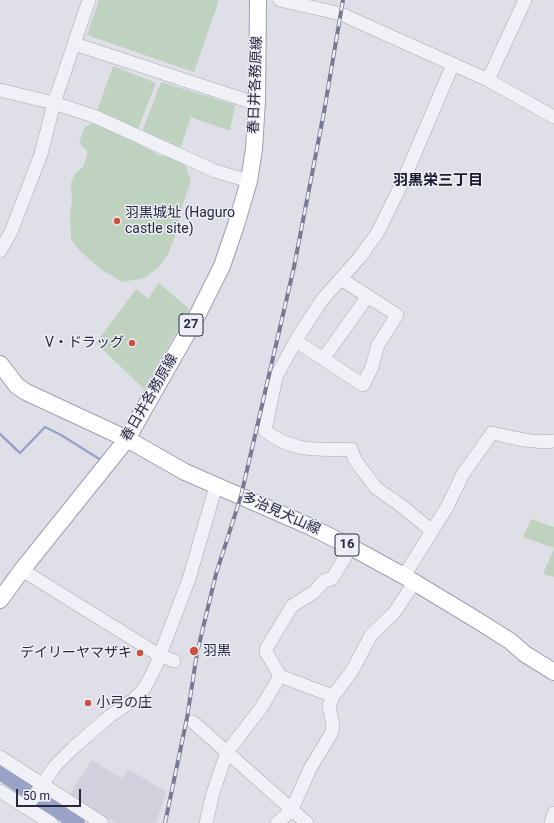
<!DOCTYPE html>
<html>
<head>
<meta charset="utf-8">
<style>
  body { margin:0 }
  #map { position:relative; width:554px; height:823px; overflow:hidden; background:#dedfe7; font-family:Roboto,sans-serif }
  canvas { display:block }
  .scale { position:absolute; left:16px; top:789px; width:65px; height:18px; box-sizing:border-box; border:2px solid #272a3e; border-top:0; padding-left:5px; font-size:12px; line-height:14px; white-space:nowrap; color:#272a3e; -webkit-text-stroke:3px #edeef5; paint-order:stroke }
</style>
</head>
<body>
<div id="map">
<canvas width="554" height="823"></canvas>
<div class="scale">50 m</div>
</div>
<script>
const context = document.querySelector('canvas').getContext('2d');
context.lineJoin = 'round';
function fillPath(path, color) {
  context.fillStyle = color;
  context.fill(path, 'evenodd');
}
function stroke(path, color, width, dash) {
  context.strokeStyle = color;
  context.lineWidth = width;
  context.lineCap = dash ? 'butt' : 'round';
  context.setLineDash(dash || []);
  context.stroke(path);
}
function write(font, color, halo, rows, align = 'center') {
  context.font = font + ' Roboto,"Noto Sans JP",sans-serif';
  context.lineWidth = 3;
  context.setLineDash([]);
  context.textBaseline = 'middle';
  context.strokeStyle = halo;
  context.fillStyle = color;
  for (const [text, x, y, turn = 0] of rows) {
    context.save();
    context.translate(x, y);
    context.rotate((+turn || 0) * Math.PI / 180);
    context.textAlign = isNaN(turn) ? turn : align;
    if (halo) context.strokeText(text, 0, 0);
    context.fillText(text, 0, 0);
    context.restore();
  }
}
fillPath(new Path2D(`
  M 92,760 L 122,779 L 128,769 L 166,792 L 156,823 L 116,823 L 99,813 L 97,816 L 67,798 Z`), '#d0d1dc');
fillPath(new Path2D(`
  M 99,0 L 219,0 L 194,72 L 87,35 Z
  M 113,66 L 156,83 L 138,129 L 97,111 Z
  M 161,82 L 235,105 L 230,131 L 191,117 L 179,151 L 141,135 Z
  M 97,121 L 159,155 L 183,160 L 191,181 L 179,216 L 175,237 L 168,254 L 158,268 L 144,278 L 122,282 L 99,268 L 79,250 L 71,239 L 70,215 L 72,201 L 71,183 L 75,174 L 83,167 L 88,152 L 79,142 L 85,127 Z
  M 159,283 L 189,309 L 144,389 L 96,343 L 136,289 L 148,299 Z
  M 531,519 L 554,527 L 554,577 L 543,574 L 554,548 L 523,537 Z`), '#bfd1bf');
stroke(new Path2D(`
  M 0,434 L 20,453 L 45,427 L 61,435 L 101,460`), '#98a3c7', 2.5);
stroke(new Path2D(`
  M 0,772 L 77,823`), '#98a3c7', 16);
const minor = new Path2D(`
  M 280,0 L 341,14 L 488,80 L 554,117
  M 75,44 L 257,104
  M 488,80 L 525,0
  M 0,90 L 54,103 L 96,117 L 215,171 L 249,181
  M 0,251 L 11,232 L 41,154 L 54,103 L 89,0
  M 296,341 L 363,385 L 372,367 L 378,345 L 397,315 L 341,279
  M 323,359 L 368,296
  M 432,531 L 403,507 L 376,488 L 355,460 L 351,449 C 318,450 293,452 265,431 L 276,377 L 299,335 L 322,300 L 360,257 L 378,232 L 404,179 L 453,64
  M 22,570 L 159,655 L 174,661
  M 404,576 L 447,507 L 463,474 L 492,433 C 512,437 534,444 554,441
  M 333,696 L 280,676 L 266,652 L 266,649 L 292,606 L 314,592 L 325,580 L 332,579 L 351,547
  M 193,722 L 307,823
  M 0,757 L 102,823
  M 0,791 L 51,823
  M 26,808 L 55,766 L 74,747 L 110,716 L 133,700 L 144,689 L 155,668 L 189,579 L 216,486
  M 206,823 L 213,793 L 227,752 L 261,708 L 280,676
  M 277,823 L 291,811 L 311,767 L 331,734 L 333,726 L 329,706 L 333,696 L 352,671 L 371,635 L 394,613 L 414,583
  M 551,823 L 554,813`);
const major = new Path2D(`
  M 0,364 L 17,386 L 26,392 L 127,439 L 185,472 L 311,527 L 351,547 L 404,576 L 480,622 L 510,641 L 525,654 L 554,672
  M 0,600 L 22,570 L 127,439 L 198,314 L 222,266 L 236,225 L 249,181 L 254,149 L 257,100 L 258,0`);
stroke(minor, '#a7a9b4', 14);
stroke(major, '#9da0b3', 18);
stroke(minor, '#f0f1f6', 13);
stroke(major, '#fff', 16);
const rail = new Path2D(`
  M 165,823 L 187,718 L 197,653 L 216,574 L 241,496 L 294,267 L 324,112 L 343,0`);
stroke(rail, '#777a91', 4);
stroke(rail, '#edeef5', 2.5, [8]);
for (const [x, y, r, color] of [
  [117,221,4,"#cd5042"],
  [132,343,4,"#cd5042"],
  [194,651,5,"#cd5042"],
  [140,653,4,"#cd5042"],
  [88,703,4,"#cd5042"]
]) {
  const dot = new Path2D();
  dot.arc(x, y, r, 0, 2 * Math.PI);
  context.fillStyle = color;
  context.fill(dot);
  stroke(dot, '#edeef5', 1.5);
}
for (const [x, y, w] of [
  [191,325,24],
  [347,545,24]
]) {
  const box = new Path2D();
  box.roundRect(x - w / 2, y - 11, w, 22, 3);
  context.fillStyle = '#edeef5';
  context.fill(box);
  stroke(box, '#272a3e', 1);
}
write('bold 13px', '#272a3e', null, [
  ["27",191,325],
  ["16",347,545]
]);
write('14px', '#272a3e', '#edeef5', [
  ["春日井各務原線",256,85,-88],
  ["春日井各務原線",150,398,-60],
  ["多治見犬山線",281,514,24]
]);
write('14px', '#272a3e', '#edeef5', [
  ["羽黒城址 (Haguro",125,213],
  ["castle site)",125,229],
  ["V・ドラッグ",124,343,"right"],
  ["羽黒",203,651],
  ["デイリーヤマザキ",132,653,"right"],
  ["小弓の庄",96,703]
], 'left');
write('bold 15px', '#191b2e', '#edeef5', [
  ["羽黒栄三丁目",438,181]
]);
</script>
</body>
</html>
